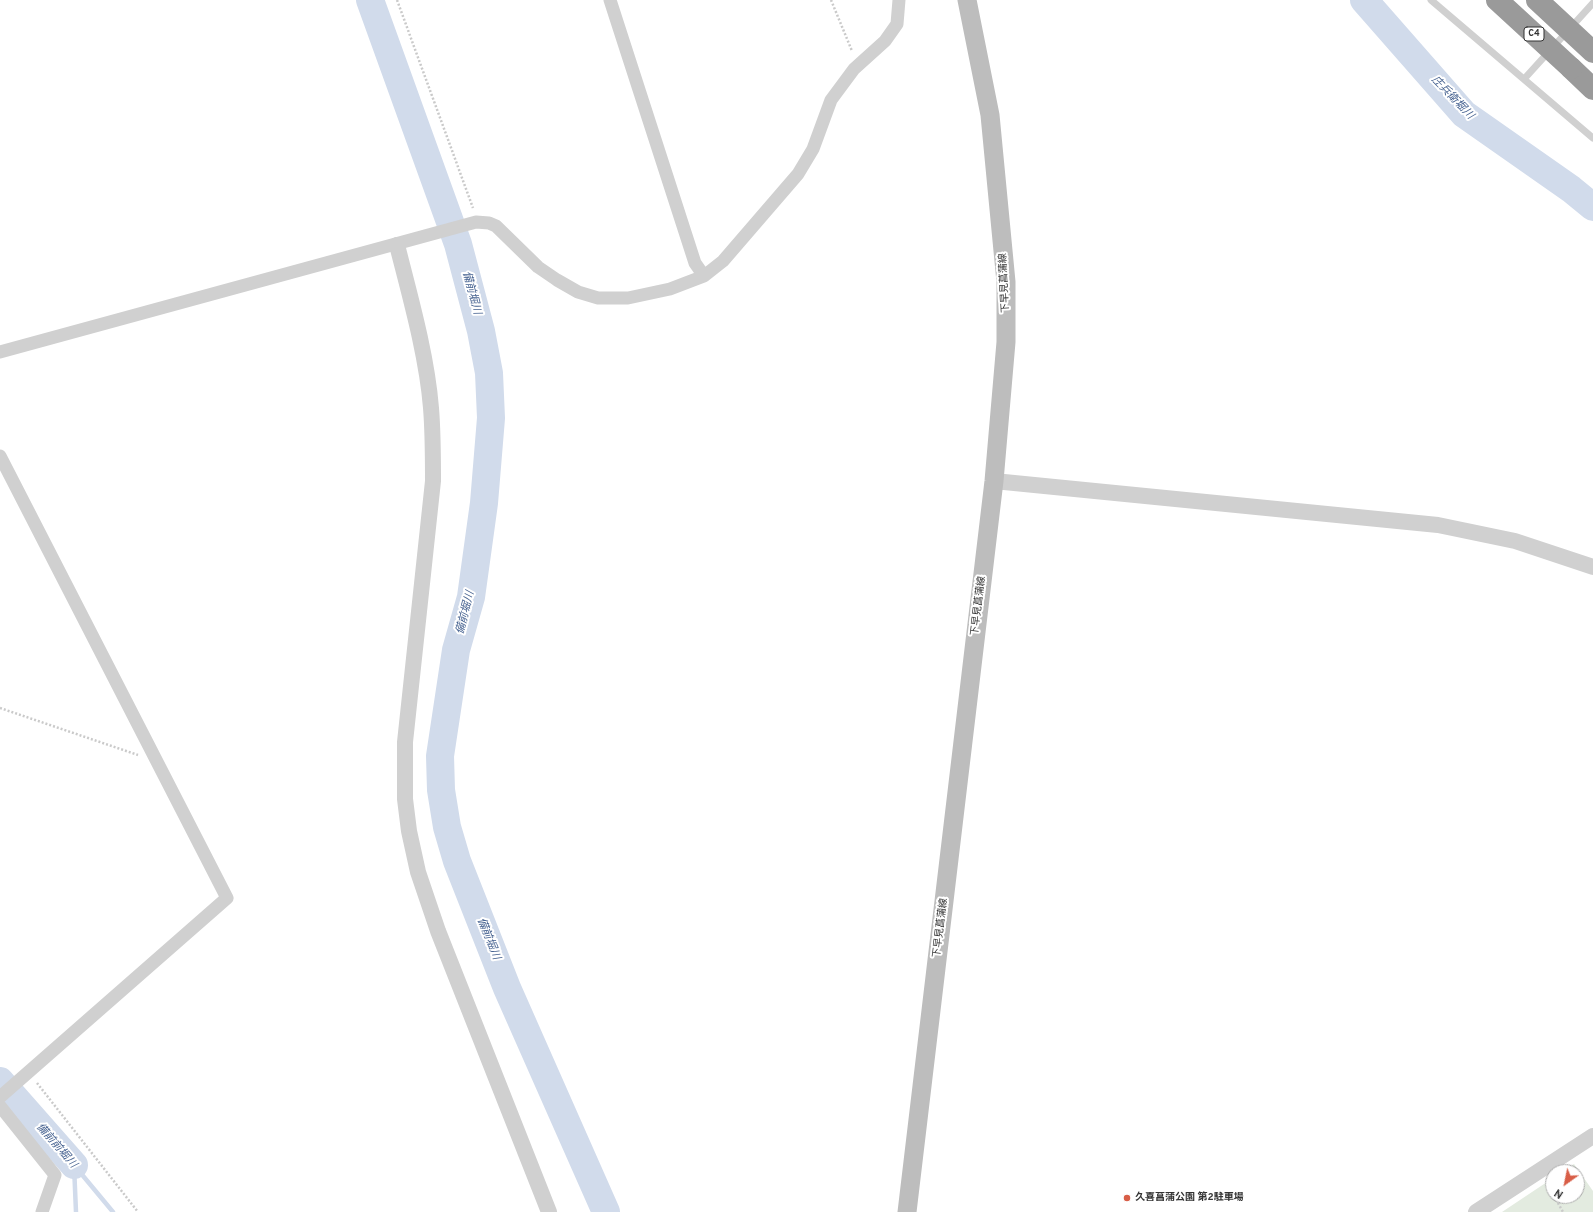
<!DOCTYPE html>
<html>
<head>
<meta charset="utf-8">
<style>
  body { margin:0 }
  #map { position:relative; width:1593px; height:1212px; overflow:hidden; background:#fff; font-family:Overpass,sans-serif }
  canvas { display:block }
  .north { position:absolute; left:1545px; top:1164px; width:40px; height:40px; box-sizing:border-box; background:#fff; border:1px solid #adadad; border-radius:50%; rotate:213deg; font-size:11px; font-weight:700; line-height:16px; text-align:center; color:#333 }
  .north::after { content:''; display:block; margin:auto; width:14px; height:18px; background:#d85e47; clip-path:polygon(50% 0,100% 100%,50% 72%,0 100%) }
</style>
</head>
<body>
<div id="map">
<canvas width="1593" height="1212"></canvas>
<div class="north">N</div>
</div>
<script>
const context = document.querySelector('canvas').getContext('2d');
context.lineJoin = 'round';
function fillPath(path, color) {
  context.fillStyle = color;
  context.fill(path, 'evenodd');
}
function stroke(path, color, width, dash) {
  context.strokeStyle = color;
  context.lineWidth = width;
  context.lineCap = dash ? 'butt' : 'round';
  context.setLineDash(dash || []);
  context.stroke(path);
}
function write(font, color, halo, rows, align = 'center') {
  context.font = font + ' Overpass,"Noto Sans JP",sans-serif';
  context.lineWidth = 4;
  context.setLineDash([]);
  context.textBaseline = 'middle';
  context.strokeStyle = halo;
  context.fillStyle = color;
  for (const [text, x, y, turn = 0] of rows) {
    context.save();
    context.translate(x, y);
    context.rotate((+turn || 0) * Math.PI / 180);
    context.textAlign = isNaN(turn) ? turn : align;
    if (halo) context.strokeText(text, 0, 0);
    context.fillText(text, 0, 0);
    context.restore();
  }
}
fillPath(new Path2D(`
  M 1574,1164 L 1593,1191 L 1593,1212 L 1502,1212 L 1553,1178 L 1553,1196 L 1577,1196 L 1577,1172 L 1561,1172 Z`), '#e3ebe0');
stroke(new Path2D(`
  M 74,1165 L 113,1212
  M 74,1165 L 76,1212`), '#d1dbeb', 4.5);
stroke(new Path2D(`
  M 370,0 L 458,244 L 481,331 L 489,373 L 491,418 L 484,503 L 471,597 L 456,650 L 440,756 L 441,790 L 447,827 L 457,861 L 507,988 L 606,1212
  M 1364,0 L 1464,114 L 1571,189 L 1593,207
  M 0,1081 L 74,1165`), '#d1dbeb', 28);
stroke(new Path2D(`
  M 397,0 L 473,208
  M 831,0 L 852,51
  M 0,708 L 138,755
  M 37,1083 L 138,1212
  M 1551,1191 L 1553,1194
  M 1554,1196 L 1563,1212`), '#cacaca', 2.5, [2, 2]);
stroke(new Path2D(`
  M 1431,0 L 1593,138
  M 1525,78 L 1593,3`), '#d0d0d0', 7);
stroke(new Path2D(`
  M 610,0 L 695,263 L 704,276
  M 0,352 L 476,222 L 489,223 L 496,226 L 538,267 L 557,280 L 578,292 L 598,298 L 628,298 L 670,289 L 704,276 L 723,261 L 798,174 L 813,149 L 831,100 L 854,69 L 885,41 L 897,24 L 899,0
  M 0,456 L 227,898 L 0,1097
  M 0,1106 L 55,1175 L 42,1212`), '#d0d0d0', 13);
stroke(new Path2D(`
  M 397,245 C 410,296 427,356 431,408 C 433,432 433,457 433,481 L 405,742 L 405,799 L 409,831 L 418,872 L 438,931 L 549,1212
  M 994,481 L 1438,525 L 1515,541 L 1593,567
  M 1476,1212 L 1593,1136`), '#d0d0d0', 16);
stroke(new Path2D(`
  M 907,1212 L 994,481 L 1006,342 L 1006,282 L 990,115 L 967,0`), '#bdbdbd', 19);
stroke(new Path2D(`
  M 1571,68 L 1593,89`), '#9a9a9a', 22);
stroke(new Path2D(`
  M 1497,0 L 1571,68
  M 1537,0 L 1593,52`), '#9a9a9a', 22);
for (const [x, y, r, color] of [
  [1127,1198,4,"#d85e47"]
]) {
  const dot = new Path2D();
  dot.arc(x, y, r, 0, 2 * Math.PI);
  context.fillStyle = color;
  context.fill(dot);
  stroke(dot, '#fff', 1.5);
}
for (const [x, y, w] of [
  [1534,34,20]
]) {
  const box = new Path2D();
  box.roundRect(x - w / 2, y - 7, w, 14, 3);
  context.fillStyle = '#fff';
  context.fill(box);
  stroke(box, '#333', 1);
}
write('bold 9px', '#333', null, [
  ["C4",1534,34]
]);
write('10px', '#333', '#fff', [
  ["下早見菖蒲線",1005,283,-93],
  ["下早見菖蒲線",979,606,-83],
  ["下早見菖蒲線",941,928,-83]
]);
write('bold 10px', '#333', '#fff', [
  ["久喜菖蒲公園 第2駐車場",1135,1198]
], 'left');
write('italic 11px', '#466290', '#fff', [
  ["庄兵衛堀川",1452,98,46],
  ["備前堀川",471,293,75],
  ["備前堀川",466,613,-76],
  ["備前堀川",488,939,68],
  ["備前前堀川",56,1146,49]
]);
</script>
</body>
</html>
